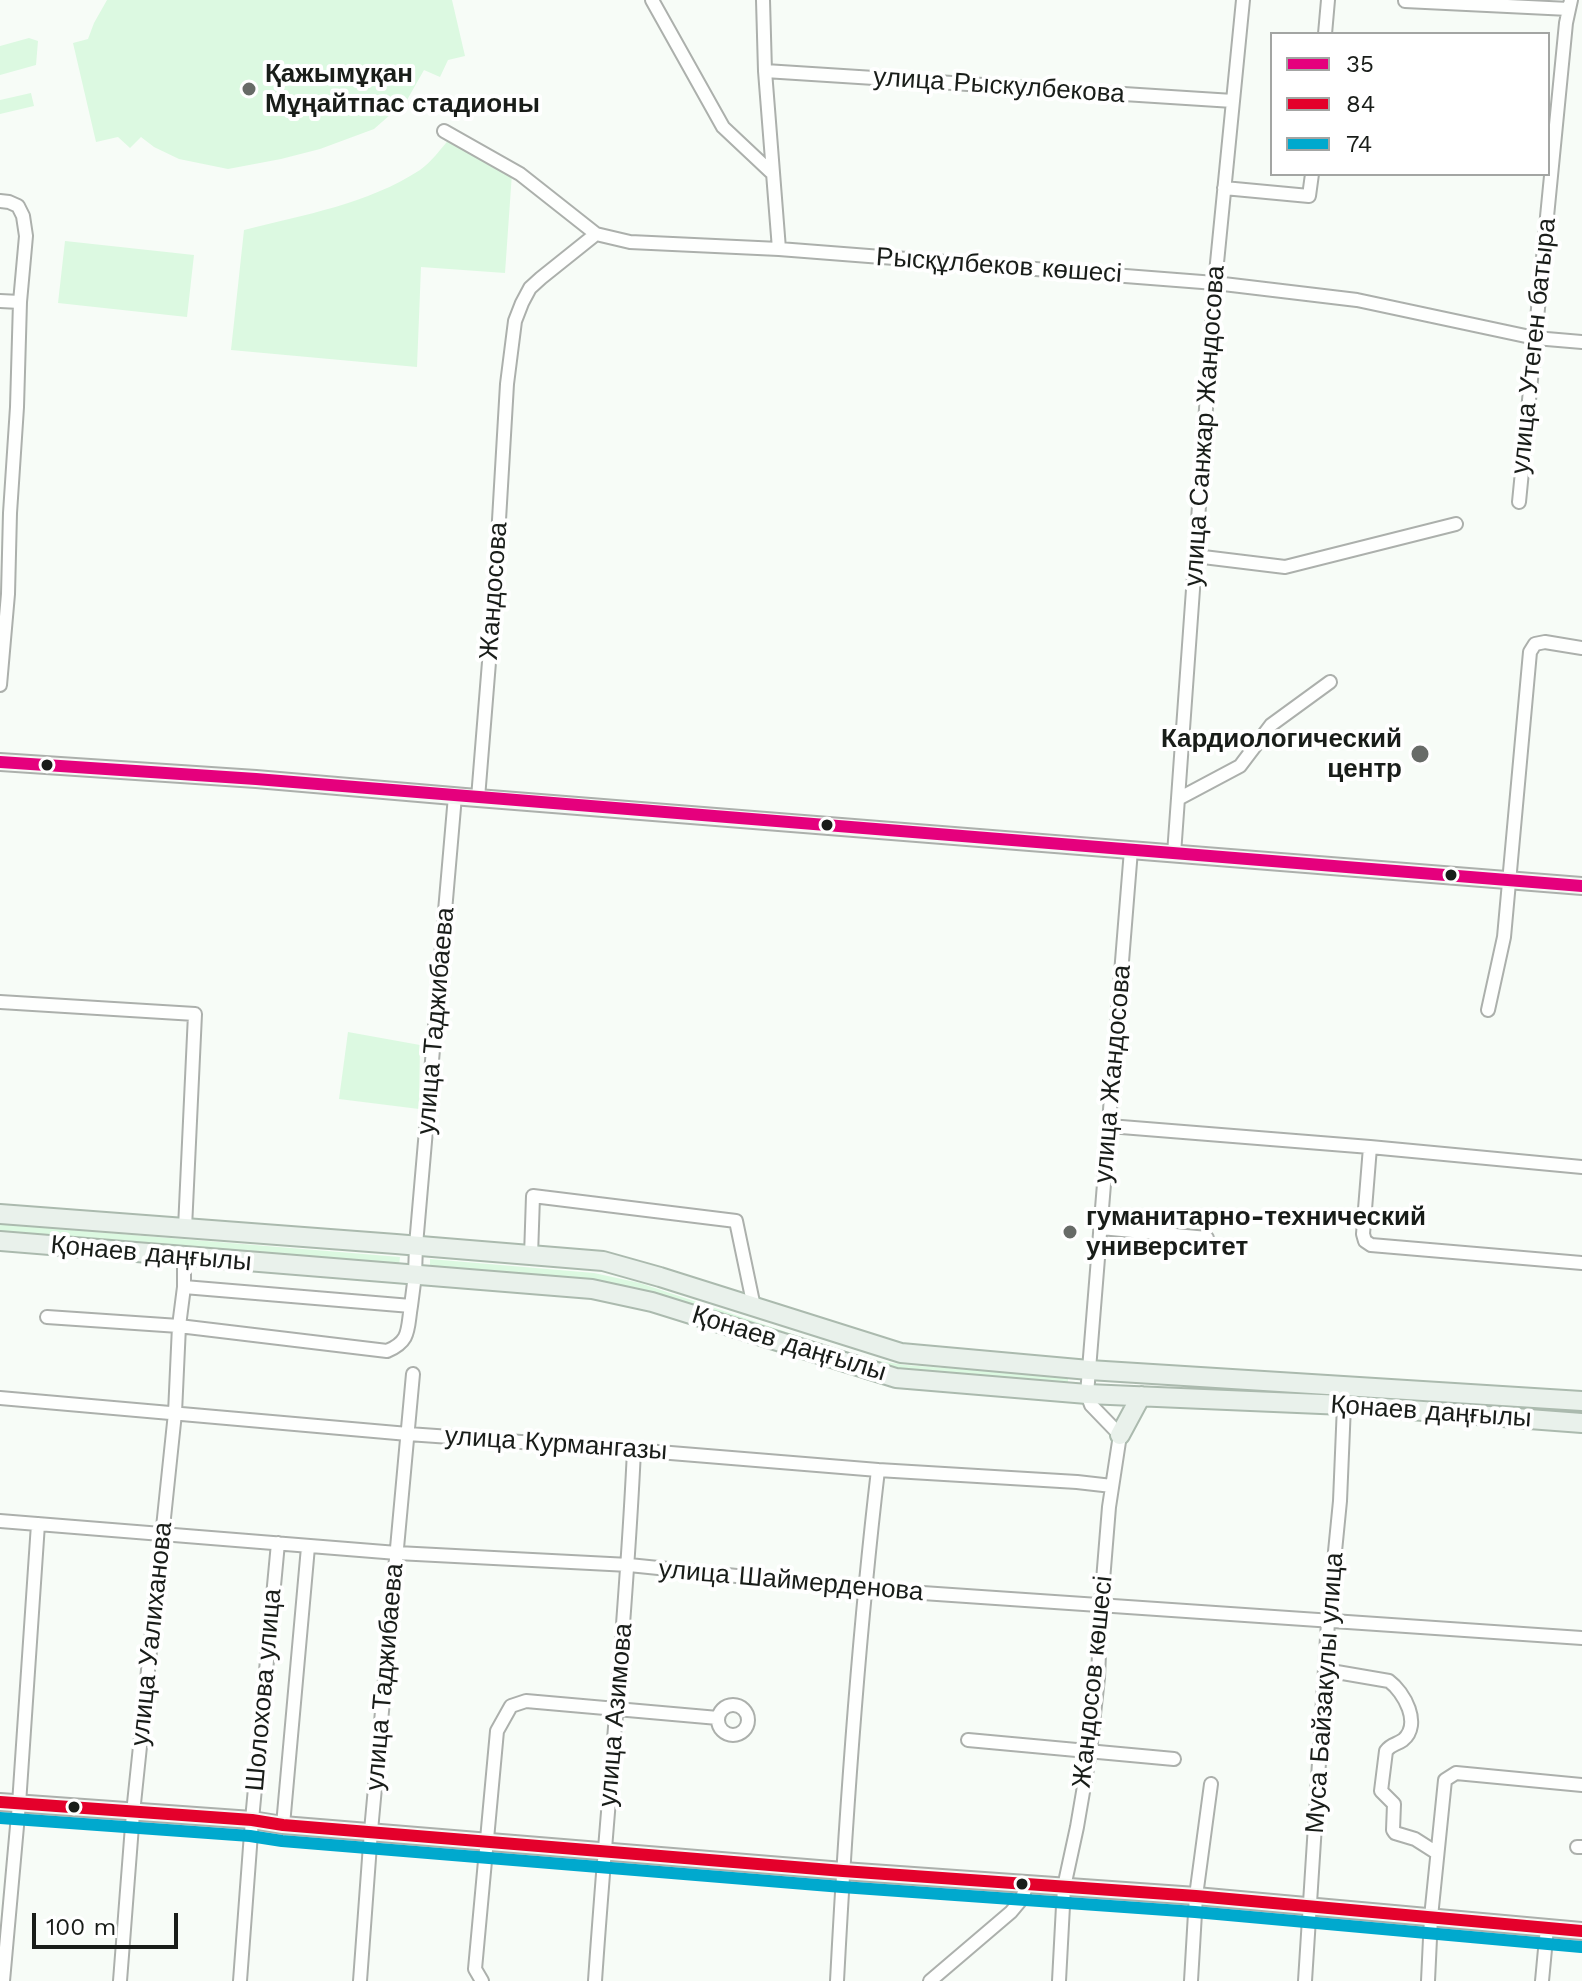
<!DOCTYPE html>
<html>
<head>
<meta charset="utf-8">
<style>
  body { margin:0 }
  #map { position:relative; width:1582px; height:1981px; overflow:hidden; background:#f7fcf7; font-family:"Work Sans",sans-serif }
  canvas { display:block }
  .legend { position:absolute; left:1270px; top:32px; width:280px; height:144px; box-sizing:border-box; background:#fff; border:2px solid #a3a5a3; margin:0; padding:10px 14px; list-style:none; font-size:24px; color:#191d19 }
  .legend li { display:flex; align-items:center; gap:16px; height:40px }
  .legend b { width:40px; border:2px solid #a3a5a3 }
  .scale { position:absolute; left:32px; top:1913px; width:146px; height:36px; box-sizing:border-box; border:4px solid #191d19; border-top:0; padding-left:10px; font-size:24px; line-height:28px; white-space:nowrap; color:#191d19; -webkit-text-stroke:6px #fff; paint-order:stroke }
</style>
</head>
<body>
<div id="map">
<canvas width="1582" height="1981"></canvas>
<ul class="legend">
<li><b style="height:10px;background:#e5007d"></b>35</li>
<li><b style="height:10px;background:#e4002b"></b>84</li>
<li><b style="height:10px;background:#00a9ce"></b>74</li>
</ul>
<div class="scale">100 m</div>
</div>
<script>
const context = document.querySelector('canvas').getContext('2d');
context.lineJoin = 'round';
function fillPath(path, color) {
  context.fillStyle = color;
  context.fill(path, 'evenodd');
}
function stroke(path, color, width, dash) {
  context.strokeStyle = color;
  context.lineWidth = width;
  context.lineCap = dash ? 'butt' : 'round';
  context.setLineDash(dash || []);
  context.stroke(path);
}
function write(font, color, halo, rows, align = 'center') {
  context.font = font + ' "Work Sans",sans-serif';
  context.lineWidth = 8;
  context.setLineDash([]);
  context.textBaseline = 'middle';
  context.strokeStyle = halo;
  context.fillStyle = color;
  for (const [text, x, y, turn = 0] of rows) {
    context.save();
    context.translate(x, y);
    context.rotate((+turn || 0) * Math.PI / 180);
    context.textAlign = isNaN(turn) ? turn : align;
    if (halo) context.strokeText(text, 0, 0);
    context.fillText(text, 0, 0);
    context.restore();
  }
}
fillPath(new Path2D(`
  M 107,0 L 452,0 L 465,56 L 448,60 L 440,77 L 424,70 L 407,100 L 374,129 L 320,149 L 281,159 L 228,169 L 179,159 L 154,147 L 141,137 L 130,148 L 118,137 L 96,142 L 73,43 L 88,39 L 94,23 Z
  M 29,38 L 38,41 L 36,65 L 0,75 L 0,46 Z
  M 31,93 L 34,106 L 0,114 L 0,100 Z
  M 450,138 L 512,173 L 505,273 L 421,267 L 417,367 L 231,350 L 244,230 C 303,215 368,204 420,170 C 431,162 441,149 450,138 Z
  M 65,241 L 194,255 L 187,317 L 58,303 Z
  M 348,1032 L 420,1045 L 419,1109 L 339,1099 Z
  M 0,1224 L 400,1257 L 399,1266 L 0,1233 Z
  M 430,1259 L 594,1273 L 640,1283 L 867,1359 L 905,1365 L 1068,1377 L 1068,1383 L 905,1370 L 855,1359 L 639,1288 L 594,1281 L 430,1269 Z`), '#dcf9e1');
const street = new Path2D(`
  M 652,0 L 723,127 L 773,174
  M 763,0 L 765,71 L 779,249
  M 1405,1 L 1569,9
  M 1325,34 L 1328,0
  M 765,71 L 1233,101
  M 444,131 L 520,174 L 596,234 L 630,242 L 779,249 L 1215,283 L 1357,300 L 1535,338 L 1582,342
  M 1224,188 L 1309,196 L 1312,174
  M 0,201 L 9,202 L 18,206 L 23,216 L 26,236 L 20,302 L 17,407 L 10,513 L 8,594 L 0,685
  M 0,301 L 20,302
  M 1519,502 L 1566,23 L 1571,0
  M 1195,556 L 1285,567 L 1456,524
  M 478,798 L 495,588 L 507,384 L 515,321 L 522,303 L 530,288 L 541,278 L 596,234
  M 1178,799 L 1240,766 L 1271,725 L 1330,682
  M 1174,854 L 1215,283 L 1243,0
  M 0,1002 L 195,1014 L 185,1228
  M 1488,1010 L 1504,937 L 1530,652 L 1535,644 L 1545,642 L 1582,648
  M 1109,1126 L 1370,1147 L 1363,1234 L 1365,1241 L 1371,1245 L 1582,1263
  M 1370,1147 L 1582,1167
  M 1101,1228 L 1207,1238
  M 531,1256 L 533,1196 L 736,1221 L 754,1307
  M 184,1287 L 411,1306 L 415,1275 L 416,1245 L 455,796
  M 47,1317 L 179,1326 L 387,1351 C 411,1341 407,1329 411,1306
  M 0,1398 L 408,1434 L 634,1450 L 878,1470 L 1077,1482 L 1112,1486
  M 0,1521 L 397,1553 L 629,1565 L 864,1589 L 1582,1638
  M 1325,1670 L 1389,1681 C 1404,1692 1422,1724 1403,1740 C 1396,1745 1391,1744 1386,1751 L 1381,1791 L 1394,1804 L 1393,1830 L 1395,1833 L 1415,1839 L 1437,1853
  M718 1720a15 15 0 1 1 30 0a15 15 0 1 1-30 0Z
  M 968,1740 L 1174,1759
  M 283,1825 L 308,1547
  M 1577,1847 L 1582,1847
  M 3,1981 L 19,1804 L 38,1524
  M 120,1981 L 133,1813 L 175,1413 L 179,1326 L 184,1287 L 184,1257
  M 240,1981 L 252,1820 L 278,1543
  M 360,1981 L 371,1831 L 413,1374
  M 482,1981 L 475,1969 L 497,1731 L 511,1706 L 526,1701 L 718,1718
  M 595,1981 C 607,1804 626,1627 634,1450
  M 837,1981 C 846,1810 858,1640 878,1470
  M 930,1981 L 1011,1912 L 1021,1900 L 1027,1885
  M 1059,1981 L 1064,1887 L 1077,1827 L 1090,1751 L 1098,1678 L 1101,1605 L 1109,1507 L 1120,1435 L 1091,1405 L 1087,1394 L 1131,850
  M 1191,1981 L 1196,1896 L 1211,1784
  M 1305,1981 L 1328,1622 L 1340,1501 L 1344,1405
  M 1428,1981 L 1431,1917 L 1445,1780 L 1456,1773 L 1582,1785
  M 1542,1981 L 1547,1928`);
const secondary = new Path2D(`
  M 0,762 L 256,779 L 465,797 L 1582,886
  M 0,1802 L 252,1820 L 283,1825 L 843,1871 L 1196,1896 L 1582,1931`);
const primary = new Path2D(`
  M 0,1214 L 396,1244 L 603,1261 L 660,1277 L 901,1353 L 1089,1370 L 1582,1401
  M 0,1241 L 592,1289 L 652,1302 L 896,1378 L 1087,1394 L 1344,1405 L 1582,1423
  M 1120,1435 L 1141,1396`);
stroke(street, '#acb0ac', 16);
stroke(secondary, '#acb0ac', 20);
stroke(primary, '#abbaae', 22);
stroke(street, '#fefffe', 12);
stroke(secondary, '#f4f8f4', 16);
stroke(primary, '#e9f1eb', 18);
stroke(new Path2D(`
  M 0,762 L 256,779 L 1582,886`), '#e5007d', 12);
stroke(new Path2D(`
  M 0,1802 L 252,1820 L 283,1825 L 843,1871 L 1196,1896 L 1582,1931`), '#e4002b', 12);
stroke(new Path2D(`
  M 0,1818 L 250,1836 L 282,1841 L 842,1887 L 1195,1912 L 1581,1947`), '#00a9ce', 12);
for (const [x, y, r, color] of [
  [249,89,8,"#676b67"],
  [1420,754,10,"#676b67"],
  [47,765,7,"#191d19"],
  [827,825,7,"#191d19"],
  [1451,875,7,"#191d19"],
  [1070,1232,8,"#676b67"],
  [74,1807,7,"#191d19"],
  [1022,1884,7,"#191d19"]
]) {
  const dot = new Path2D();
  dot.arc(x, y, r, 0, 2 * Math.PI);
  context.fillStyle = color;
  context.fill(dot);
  stroke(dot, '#fff', 3);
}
write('bold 26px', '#191d19', '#fff', [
  ["Қажымұқан",265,74],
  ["Мұңайтпас стадионы",265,104],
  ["Кардиологический",1402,739,"right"],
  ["центр",1402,769,"right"],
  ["гуманитарно-технический",1086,1217],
  ["университет",1086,1247]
], 'left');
write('26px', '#191d19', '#fff', [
  ["улица Рыскулбекова",999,86,4],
  ["Рысқұлбеков көшесі",999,266,4],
  ["улица Утеген батыра",1534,346,-84],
  ["улица Санжар Жандосова",1205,426,-86],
  ["Жандосова",494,591,-86],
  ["улица Таджибаева",436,1021,-85],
  ["улица Жандосова",1113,1074,-85],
  ["Қонаев даңғылы",151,1254,5],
  ["Қонаев даңғылы",789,1344,17],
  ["Қонаев даңғылы",1431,1412,4],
  ["улица Курмангазы",556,1444,4],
  ["улица Шаймерденова",791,1581,5],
  ["улица Уалиханова",152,1634,-84],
  ["улица Таджибаева",385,1677,-85],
  ["Жандосов көшесі",1093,1682,-84],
  ["Шолохова улица",264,1690,-85],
  ["Муса Байзакулы улица",1325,1693,-86],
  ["улица Азимова",616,1715,-85]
]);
</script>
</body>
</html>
